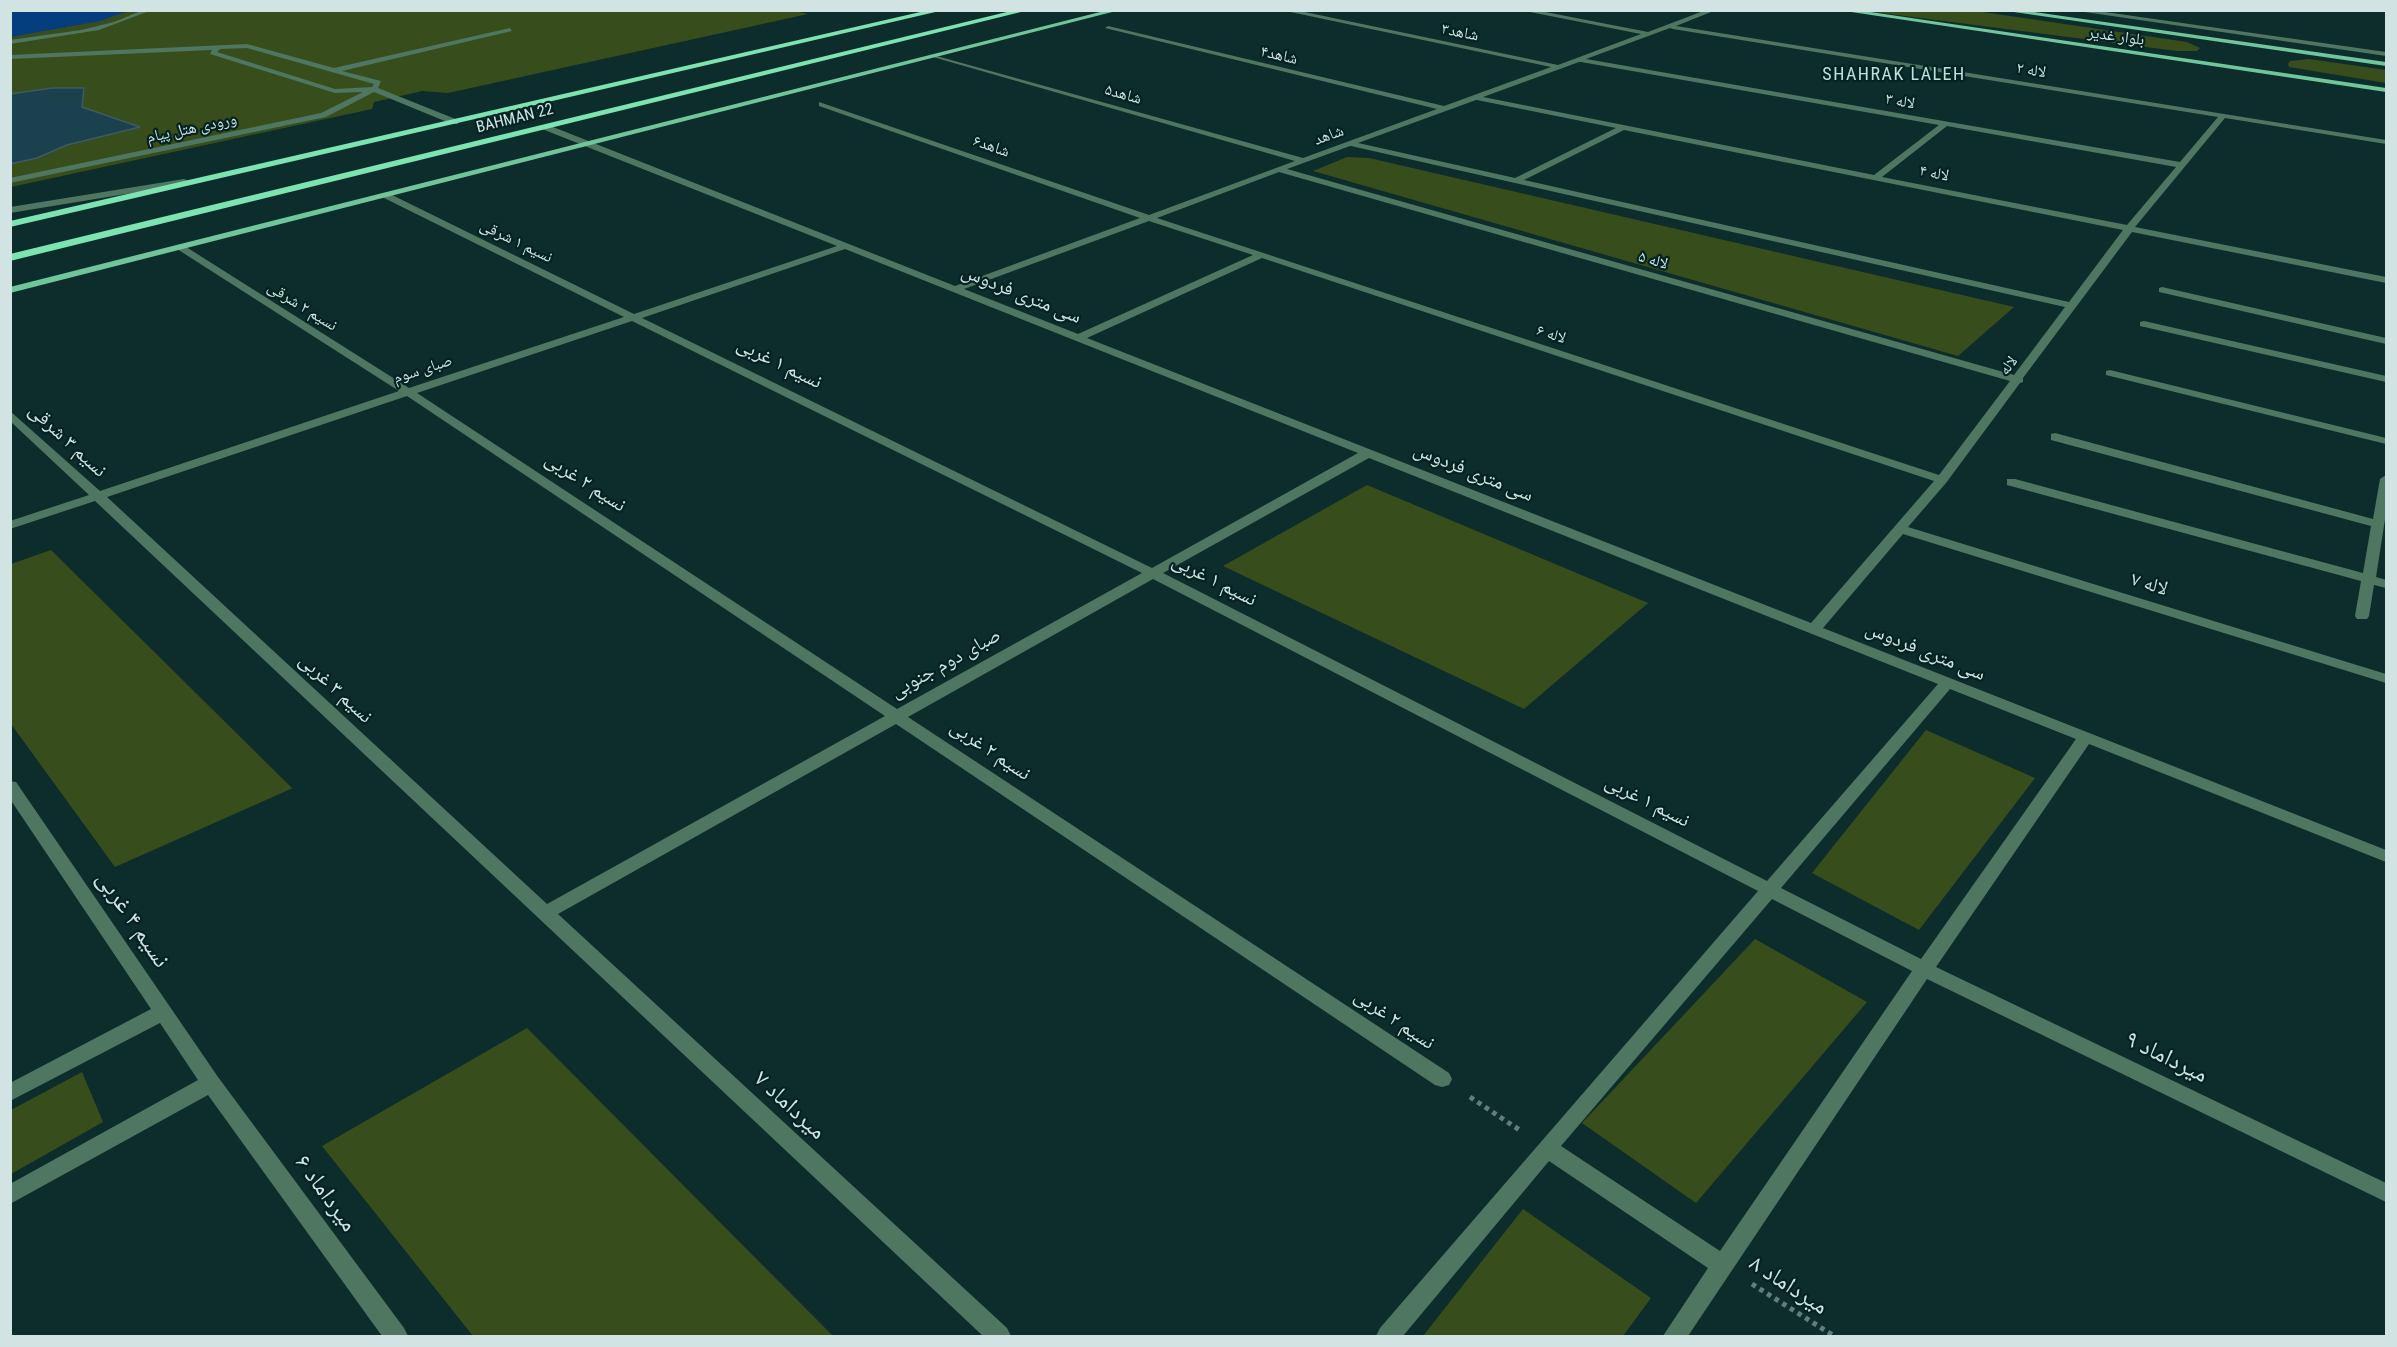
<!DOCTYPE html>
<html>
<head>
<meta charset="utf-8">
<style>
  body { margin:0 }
  #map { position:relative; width:2397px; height:1347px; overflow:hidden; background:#0d2d2c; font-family:"Roboto Condensed",sans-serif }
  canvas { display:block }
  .frame { position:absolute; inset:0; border:12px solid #d1e3e2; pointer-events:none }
</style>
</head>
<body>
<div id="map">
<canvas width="2397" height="1347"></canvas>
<div class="frame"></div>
</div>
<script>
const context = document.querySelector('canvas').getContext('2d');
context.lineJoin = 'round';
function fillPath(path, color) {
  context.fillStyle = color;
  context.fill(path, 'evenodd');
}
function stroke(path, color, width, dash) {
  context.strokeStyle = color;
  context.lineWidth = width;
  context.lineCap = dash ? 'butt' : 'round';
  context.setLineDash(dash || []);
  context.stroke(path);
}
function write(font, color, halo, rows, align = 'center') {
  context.font = font + ' "Roboto Condensed","Noto Naskh Arabic",sans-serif';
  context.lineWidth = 4.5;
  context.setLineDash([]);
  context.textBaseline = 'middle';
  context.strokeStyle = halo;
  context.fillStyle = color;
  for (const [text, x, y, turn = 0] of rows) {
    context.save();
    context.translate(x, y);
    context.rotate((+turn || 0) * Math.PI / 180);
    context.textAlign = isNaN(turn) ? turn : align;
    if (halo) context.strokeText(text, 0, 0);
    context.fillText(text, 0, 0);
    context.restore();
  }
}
fillPath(new Path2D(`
  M 791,10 L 808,14 L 448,93 L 422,91 L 374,102 L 372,109 L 11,187 L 10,11 Z
  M 1866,11 L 1976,11 L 2187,42 L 2200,48 L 2197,51 L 2177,51 Z
  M 2309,59 L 2386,70 L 2386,83 L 2289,67 L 2288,64 L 2290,61 Z
  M 1347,157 L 1369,158 L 2014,307 L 1958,356 L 1313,171 Z
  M 1367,485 L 1648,603 L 1524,709 L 1223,566 Z
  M 51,550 L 292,788 L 293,788 L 115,867 L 11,724 L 11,564 Z
  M 1926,730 L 2035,778 L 1919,930 L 1812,873 Z
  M 1755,939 L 1867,1002 L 1696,1203 L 1582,1123 Z
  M 527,1028 L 833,1336 L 473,1336 L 322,1146 Z
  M 82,1072 L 103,1122 L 11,1174 L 11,1110 Z
  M 1523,1209 L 1651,1298 L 1623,1336 L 1423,1336 Z`), '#384d1c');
fillPath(new Path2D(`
  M 10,11 L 11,10 L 128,11 L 100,21 L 11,37 Z`), '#043e7f');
const building = new Path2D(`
  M 52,88 L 84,88 L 82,107 L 140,127 L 67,145 L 37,158 L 10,164 L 10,94 Z`);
fillPath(building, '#1b414f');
stroke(building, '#3e5a65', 1.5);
stroke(new Path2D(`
  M 1470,1097 L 1521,1131
  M 1752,1284 L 1834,1336`), '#637d7c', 5, [4.5, 4.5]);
fillPath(new Path2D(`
  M 143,10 L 152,10 L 99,30 L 10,44 L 10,40 L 81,30 L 114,22 Z
  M 1281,10 L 1295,10 L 1558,65 L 1641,34 L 1520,10 L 1535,10 L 1648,32 L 1706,10 L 1716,10 L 1676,26 L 2386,140 L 2386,144 L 2225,118 L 2135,227 L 2386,277 L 2386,283 L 2132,232 L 2023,378 L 2023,382 L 2020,383 L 1946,483 L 1908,527 L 2386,674 L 2386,683 L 1903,534 L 1823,628 L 2386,850 L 2386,862 L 2089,744 L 1936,967 L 2386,1183 L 2386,1202 L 1927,979 L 1688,1336 L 1663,1336 L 1708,1268 L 1549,1161 L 1403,1336 L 1376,1336 L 1380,1328 L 1758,891 L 1153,579 L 908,717 L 1449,1073 L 1452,1079 L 1449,1085 L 1442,1087 L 1435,1085 L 896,724 L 558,914 L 1007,1328 L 1011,1336 L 983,1336 L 95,501 L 10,529 L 10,521 L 89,495 L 10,421 L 10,411 L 100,491 L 399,391 L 177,249 L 177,245 L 183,245 L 409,388 L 624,317 L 382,197 L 382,193 L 388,193 L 634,314 L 837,246 L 542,129 L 542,125 L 548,125 L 955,286 L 1140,218 L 819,106 L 819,102 L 1149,215 L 1295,161 L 933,57 L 933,55 L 1303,158 L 1437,109 L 1105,28 L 1108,26 L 1444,106 L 1551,67 ZM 1670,28 L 1673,29 L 2218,117 L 2180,162 L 1586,59 ZM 1579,62 L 1581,62 L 1939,125 L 1874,175 L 1483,97 ZM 1476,100 L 1477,100 L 1616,128 L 1515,178 L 1358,143 ZM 1947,126 L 2176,167 L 2127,225 L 1882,177 ZM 1624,130 L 2123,230 L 2069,302 L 1524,180 ZM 1350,146 L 1351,146 L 2065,307 L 2014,375 L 1287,169 ZM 1279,172 L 2010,381 L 1939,475 L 1157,218 ZM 1149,221 L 1253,255 L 1078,334 L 964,289 ZM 845,249 L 1358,453 L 1152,568 L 642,318 ZM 1262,258 L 1934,481 L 1811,623 L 1087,338 ZM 632,321 L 1142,573 L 897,709 L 417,393 ZM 407,396 L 885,716 L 547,904 L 107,497 ZM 1369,458 L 1938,684 L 1767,881 L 1163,573 ZM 1950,689 L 2076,739 L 1921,959 L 1781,888 ZM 1772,899 L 1912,971 L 1720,1251 L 1561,1146 Z
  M 2071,10 L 2091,10 L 2386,52 L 2386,56 Z
  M 510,28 L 512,31 L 342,71 L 381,81 L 378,88 L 458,120 L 458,124 L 452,124 L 374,92 L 326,117 L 10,183 L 10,178 L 321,113 L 363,92 L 335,93 L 210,54 L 212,50 L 10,59 L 10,55 L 247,44 L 334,68 ZM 247,48 L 374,84 L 372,87 L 335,89 L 217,52 L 220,49 Z
  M 184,179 L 187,180 L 187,184 L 10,213 L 10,207 Z
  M 2162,287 L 2386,338 L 2386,344 L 2159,292 L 2159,288 Z
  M 2144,321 L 2386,376 L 2386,382 L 2140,326 L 2140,322 Z
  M 2110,370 L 2386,438 L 2386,444 L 2106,375 L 2106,371 Z
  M 2055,433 L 2373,519 L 2380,479 L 2386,475 L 2386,513 L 2376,577 L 2386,580 L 2386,588 L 2374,585 L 2369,616 L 2367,619 L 2357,619 L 2355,616 L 2361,581 L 2007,485 L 2007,479 L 2015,479 L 2363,573 L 2371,526 L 2051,440 L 2051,434 Z
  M 10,781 L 16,782 L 218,1077 L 404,1328 L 408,1336 L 382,1336 L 208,1095 L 10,1204 L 10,1184 L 198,1080 L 160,1023 L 10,1101 L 10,1083 L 151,1009 L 10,799 Z`), '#4f7661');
fillPath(new Path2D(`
  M 1108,10 L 1120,10 L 10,293 L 10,287 Z
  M 1838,10 L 1857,10 L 2386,88 L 2386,92 Z
  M 2000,10 L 2020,10 L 2386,62 L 2386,66 Z`), '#70c59b');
fillPath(new Path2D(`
  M 929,10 L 944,10 L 10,227 L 10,221 Z
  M 1015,10 L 1029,10 L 10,261 L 10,254 Z`), '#7ce4b1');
write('16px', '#d1e3e2', '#032323', [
  ["شاهد۳",1460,33,11],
  ["بلوار غدیر",2116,37,8],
  ["شاهد۴",1279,56,13],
  ["لاله ۲",2031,71,9],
  ["شاهد۵",1123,95,16],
  ["لاله ۳",1900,102,10],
  ["BAHMAN 22",515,119,-14],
  ["ورودی هتل پیام",192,129,-12],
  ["شاهد",1329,136,-20],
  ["شاهد۶",991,147,19],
  ["لاله ۴",1934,174,11],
  ["نسیم ۱ شرقی",516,242,26],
  ["لاله ۵",1653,261,16],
  ["نسیم ۲ شرقی",302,307,32],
  ["لاله ۶",1551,335,18],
  ["لاله",2009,366,-53],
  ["صبای سوم",423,370,-18]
]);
context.letterSpacing = '1.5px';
write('18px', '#bde1df', '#032323', [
  ["SHAHRAK LALEH",1894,75]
]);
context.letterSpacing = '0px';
write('20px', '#d1e3e2', '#032323', [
  ["سی متری فردوس",1021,295,22],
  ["نسیم ۱ غربی",779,364,26],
  ["نسیم ۳ شرقی",67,441,43],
  ["سی متری فردوس",1473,473,22],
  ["نسیم ۲ غربی",585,483,33],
  ["نسیم ۱ غربی",1214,581,27],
  ["لاله ۷",2149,585,17],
  ["سی متری فردوس",1925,652,22],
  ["صبای دوم جنوبی",946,664,-29],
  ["نسیم ۳ غربی",335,689,43],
  ["نسیم ۲ غربی",990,751,34],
  ["نسیم ۱ غربی",1647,802,27],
  ["نسیم ۲ غربی",1394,1020,34]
]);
write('24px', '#d1e3e2', '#032323', [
  ["نسیم ۴ غربی",132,920,56],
  ["میرداماد ۹",2166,1058,26],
  ["میرداماد ۷",789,1106,43],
  ["میرداماد ۶",325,1194,54],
  ["میرداماد ۸",1788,1286,33]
]);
</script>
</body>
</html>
